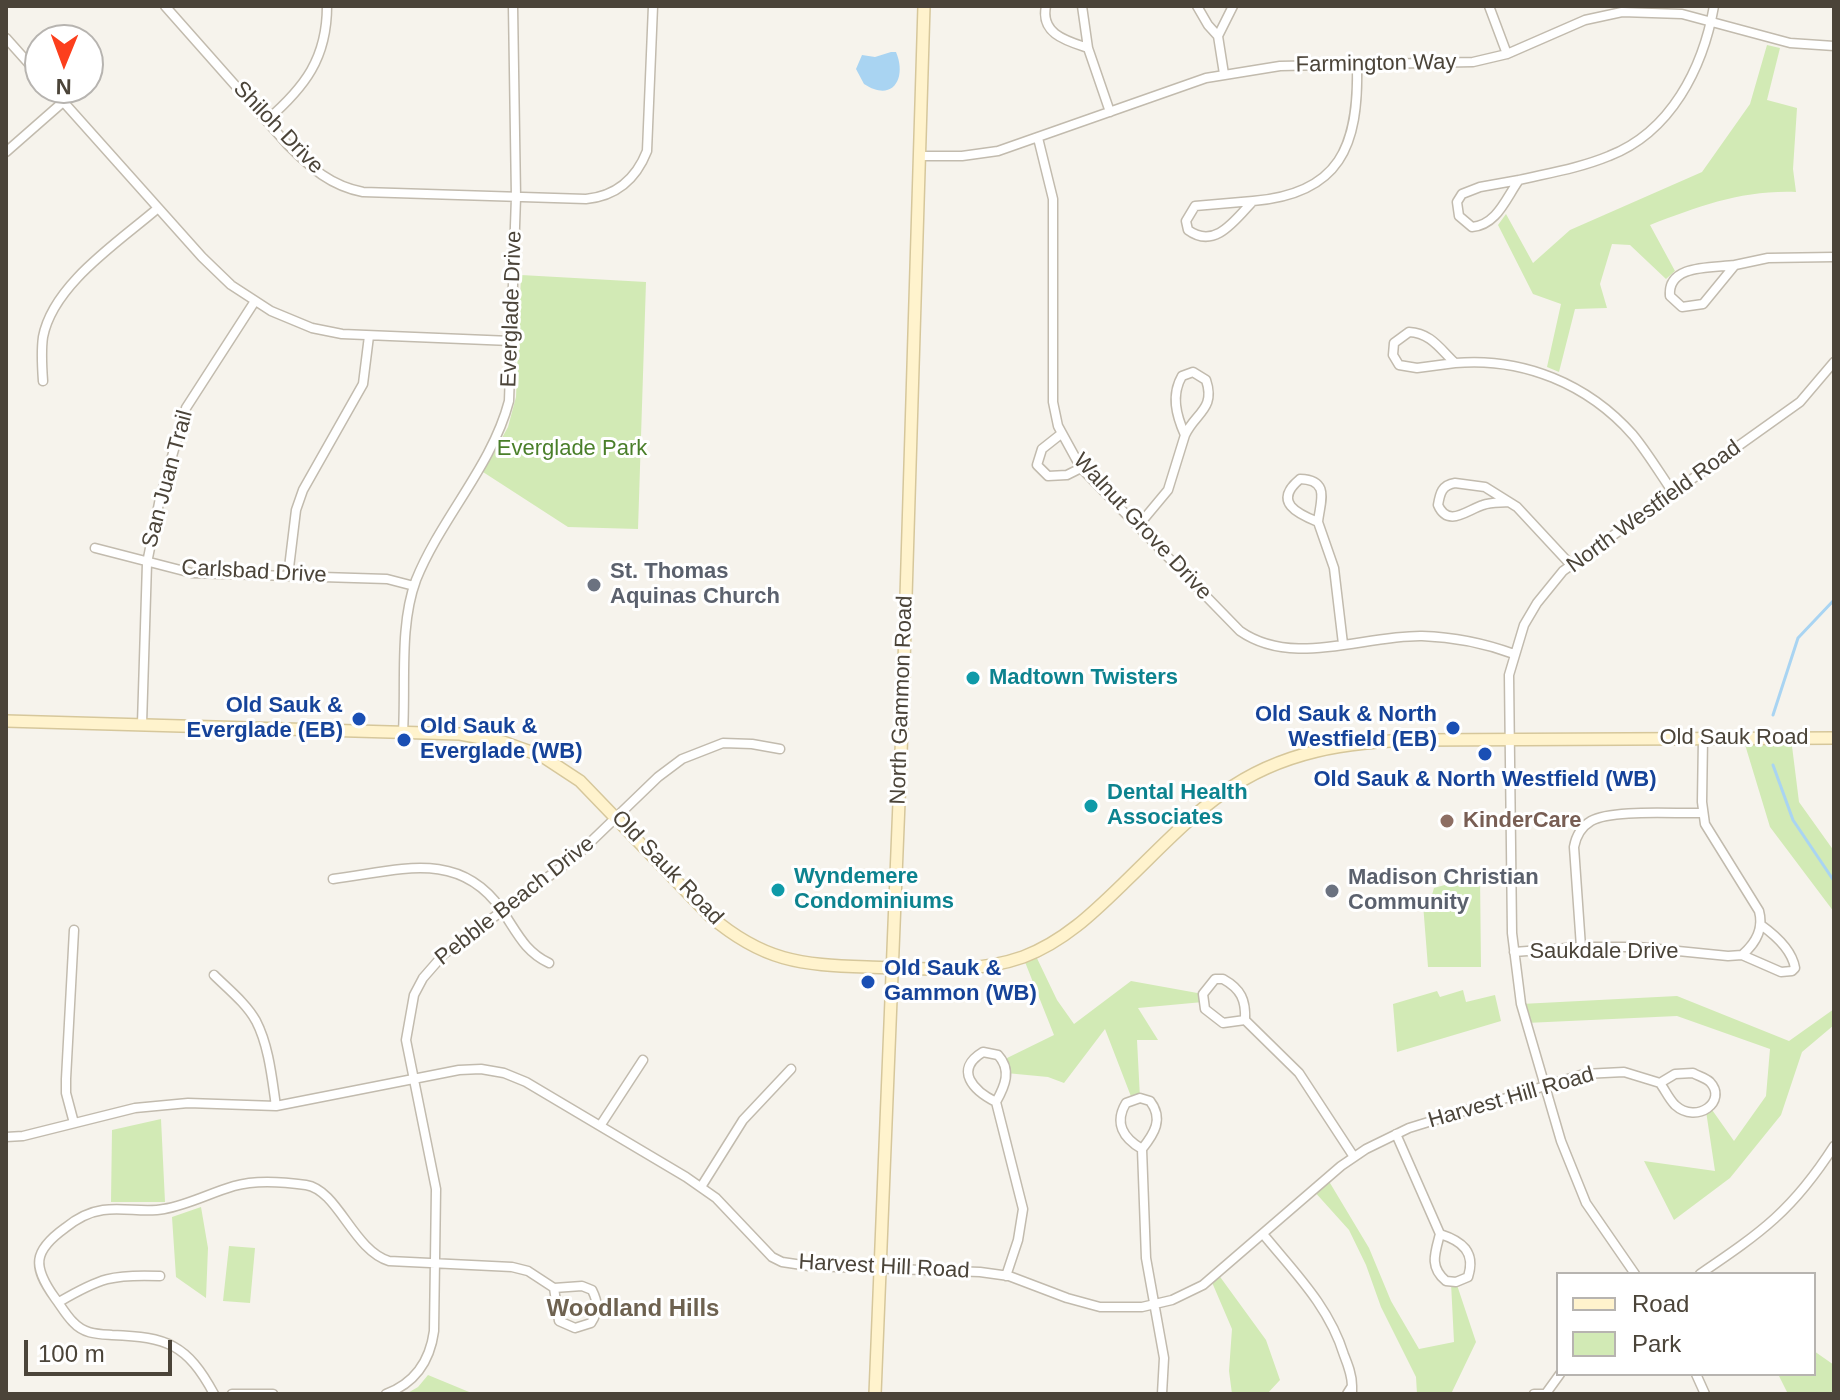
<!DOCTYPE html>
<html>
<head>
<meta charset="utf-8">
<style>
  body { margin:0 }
  #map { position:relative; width:1840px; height:1400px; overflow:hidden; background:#f6f3ec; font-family:Helvetica,sans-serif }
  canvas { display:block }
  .frame { position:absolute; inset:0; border:8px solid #4b4439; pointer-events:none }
  .legend { position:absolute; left:1556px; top:1272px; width:260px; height:104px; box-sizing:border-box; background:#fff; border:2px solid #b7b4b0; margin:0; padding:10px 14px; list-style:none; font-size:24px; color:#4b4439 }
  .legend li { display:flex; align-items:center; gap:16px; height:40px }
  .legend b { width:40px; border:2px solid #b7b4b0 }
  .north { position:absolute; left:24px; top:24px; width:80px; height:80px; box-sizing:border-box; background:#fff; border:2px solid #b7b4b0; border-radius:50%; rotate:181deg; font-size:22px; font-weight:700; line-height:32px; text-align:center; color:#4b4439 }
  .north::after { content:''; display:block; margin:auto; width:28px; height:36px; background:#fc3f1d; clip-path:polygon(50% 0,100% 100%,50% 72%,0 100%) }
  .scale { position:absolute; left:24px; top:1340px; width:148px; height:36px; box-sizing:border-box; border:4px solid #4b4439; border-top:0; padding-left:10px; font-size:24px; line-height:28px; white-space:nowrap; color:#4b4439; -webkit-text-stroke:6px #fff; paint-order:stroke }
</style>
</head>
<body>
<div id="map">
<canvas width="1840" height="1400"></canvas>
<div class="frame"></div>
<ul class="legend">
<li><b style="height:10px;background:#fff3cd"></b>Road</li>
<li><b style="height:22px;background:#d2eab5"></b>Park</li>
</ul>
<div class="north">N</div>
<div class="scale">100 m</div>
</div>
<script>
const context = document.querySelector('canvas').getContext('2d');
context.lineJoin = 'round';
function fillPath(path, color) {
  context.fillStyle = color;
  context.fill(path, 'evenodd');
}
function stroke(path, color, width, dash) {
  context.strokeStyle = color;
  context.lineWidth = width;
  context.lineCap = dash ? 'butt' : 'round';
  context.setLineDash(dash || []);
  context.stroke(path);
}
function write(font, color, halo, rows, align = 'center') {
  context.font = font + ' Helvetica,sans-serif';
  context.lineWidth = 6;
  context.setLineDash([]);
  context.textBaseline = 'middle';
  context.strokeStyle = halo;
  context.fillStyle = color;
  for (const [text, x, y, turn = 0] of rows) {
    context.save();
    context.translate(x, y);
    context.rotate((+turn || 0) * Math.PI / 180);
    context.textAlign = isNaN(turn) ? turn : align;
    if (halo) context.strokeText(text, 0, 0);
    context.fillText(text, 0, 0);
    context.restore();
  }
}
fillPath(new Path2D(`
  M 1767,45 L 1780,48 L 1767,100 L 1797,108 L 1793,169 L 1796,192 C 1742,190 1700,206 1650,225 L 1675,271 L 1666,279 L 1630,245 L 1612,244 L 1600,284 L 1607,308 L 1575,309 L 1559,372 L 1547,367 L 1561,304 L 1533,294 L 1498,225 L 1506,214 L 1533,263 L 1570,230 L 1702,172 L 1750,104 Z
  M 521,275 L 646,282 L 638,529 L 568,527 L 483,472 L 508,427 L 516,397 Z
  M 1743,738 L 1791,738 L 1799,802 L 1834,851 L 1834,912 L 1770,827 Z
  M 1480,875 L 1481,967 L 1428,967 L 1423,904 L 1429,905 L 1434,888 Z
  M 1034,952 L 1057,1000 L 1074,1024 L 1131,981 L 1203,994 L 1203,1002 L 1138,1008 L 1158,1040 L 1137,1040 L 1140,1098 L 1132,1099 L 1105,1029 L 1064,1083 L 1048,1077 L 1006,1073 L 1003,1060 L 1054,1035 L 1023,957 Z
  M 1463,990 L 1466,1002 L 1495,995 L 1501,1021 L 1397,1052 L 1393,1004 L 1437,991 L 1440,997 Z
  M 1677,996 L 1789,1041 L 1834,1009 L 1834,1025 L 1802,1052 L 1781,1115 L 1730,1178 L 1674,1220 L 1644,1161 L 1715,1171 L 1706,1111 L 1710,1107 L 1734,1141 L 1766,1096 L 1770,1049 L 1677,1016 L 1526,1023 L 1521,1004 Z
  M 161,1119 L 165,1202 L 111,1202 L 112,1130 Z
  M 1327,1178 L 1369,1248 L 1391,1301 L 1419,1349 L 1454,1342 L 1451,1283 L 1456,1282 L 1476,1342 L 1451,1394 L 1417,1394 L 1416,1377 L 1381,1307 L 1366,1265 L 1349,1230 L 1313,1190 Z
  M 201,1207 L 208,1248 L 206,1298 L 176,1277 L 172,1217 Z
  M 229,1246 L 255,1248 L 250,1303 L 223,1301 Z
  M 1218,1274 L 1266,1340 L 1280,1380 L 1267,1394 L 1232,1394 L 1229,1371 L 1232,1329 L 1211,1280 Z
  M 1814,1351 L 1834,1365 L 1834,1394 L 1788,1394 L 1778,1374 L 1814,1374 Z
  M 428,1375 L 474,1394 L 406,1394 L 418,1387 Z`), '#d2eab5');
fillPath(new Path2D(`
  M 891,52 L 896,52 C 907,78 893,103 864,84 L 856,69 L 862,55 L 875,57 Z`), '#a9d4f2');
stroke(new Path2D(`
  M 1773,715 L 1798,638 L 1834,600
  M 1773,765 L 1793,820 L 1834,881`), '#a9d4f2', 3);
const street = new Path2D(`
  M 165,6 L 288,145 C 311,168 331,186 363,192 L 586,199 C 617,196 636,179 647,151 L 653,6
  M 1046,6 C 1040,34 1067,41 1088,48 L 1082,6
  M 1197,6 L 1208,25 L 1218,36 L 1233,6
  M 1489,6 L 1507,54
  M 1218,36 L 1224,74
  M 6,38 L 40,76
  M 1088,48 L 1110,112
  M 51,88 L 202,257 L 231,285 L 271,311 L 312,328 L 342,334 L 511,341
  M 267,120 C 305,87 327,58 327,6
  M 1038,138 L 1053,199 L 1053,402 L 1058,426 L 1081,468 L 1240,631 C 1293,668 1363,635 1422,636 C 1454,637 1484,643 1514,654
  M 6,152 L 63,102
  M 919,156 L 962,156 L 998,151 L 1206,78 L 1280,66 L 1473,62 L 1507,54 L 1585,20 L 1622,12 L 1682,14 L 1790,43 L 1834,46
  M 1519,180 C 1549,173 1580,168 1609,156 C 1671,132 1703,68 1714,6
  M 1519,180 C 1506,198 1497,225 1472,227 L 1459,216 L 1457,202 L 1462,194 L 1480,187 Z
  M 1253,201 C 1340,194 1359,146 1357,65
  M 1253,201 C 1235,220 1215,250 1188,230 L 1186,221 L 1195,206 Z
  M 1735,265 L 1703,304 L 1682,307 L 1670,296 C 1667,264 1712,268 1735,265 Z
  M 1735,265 L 1768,258 L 1834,257
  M 1409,332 C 1431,333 1440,349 1455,363 L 1417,368 L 1399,365 L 1393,355 L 1394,343 Z
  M 1455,363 C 1523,357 1588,384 1633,435 C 1647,452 1659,472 1672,491
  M 1193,372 L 1206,380 C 1216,409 1195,413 1185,435 C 1176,415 1171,395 1182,376 Z
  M 43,381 C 42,367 41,351 43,337 C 53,284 120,241 158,208
  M 1061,434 L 1042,449 L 1037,465 L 1048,476 L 1067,475 L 1081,468
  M 1300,479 C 1331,480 1320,502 1318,522 C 1298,514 1272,502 1300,479 Z
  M 1455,483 L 1485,487 L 1509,502 C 1501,503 1491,502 1483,505 C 1467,510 1448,528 1438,505 C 1440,493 1442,485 1455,483 Z
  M 1509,502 L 1517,507 L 1570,564
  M 1318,522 L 1334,568 L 1343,644
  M 1138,526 L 1168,490 L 1185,435
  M 95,548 L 192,573 L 387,579 L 414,586
  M 288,576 L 296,510 L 303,490 L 363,384 L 369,336
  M 142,724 L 147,563 L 160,498 L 186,408 L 255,301
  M 403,732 C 406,683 399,626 416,580 C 441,518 492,466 509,401 L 516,197 L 513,6
  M 1703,738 L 1702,802 L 1705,824 L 1759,911 C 1764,929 1756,943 1742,955
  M 333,879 C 397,871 458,848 501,909 C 517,932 524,951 549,963
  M 74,930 L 66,1079 L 66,1093 L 74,1123
  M 1581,947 L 1574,847 C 1576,836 1581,827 1591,821 C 1612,809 1676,814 1702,813
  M 1514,952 L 1581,947 L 1638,947 L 1728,956 L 1742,955
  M 1742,955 L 1781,972 L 1792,971 L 1795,968 C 1792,950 1775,935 1761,925
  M 214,975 C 228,989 246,1003 256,1021 C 269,1046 272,1079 276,1106
  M 1215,979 L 1223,979 C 1241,989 1246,1000 1245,1020 L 1223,1023 L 1205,1009 L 1203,994 Z
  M 1245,1020 L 1299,1073 L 1354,1157
  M 983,1052 L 998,1055 C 1012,1070 1005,1086 996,1102 C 974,1091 953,1070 983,1052 Z
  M 1693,1073 C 1698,1076 1706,1078 1710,1082 C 1728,1101 1697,1125 1675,1105 C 1669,1099 1665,1090 1660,1083 L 1675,1074 Z
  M 1140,1098 L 1150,1101 C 1164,1119 1154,1134 1142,1149 C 1123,1138 1114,1123 1126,1103 Z
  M 996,1102 L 1023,1209 L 1018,1240 L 1006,1276
  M 600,1126 L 643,1060
  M 1396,1134 L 1440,1234
  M 6,1137 L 23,1136 L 135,1108 L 188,1103 L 276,1106 L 459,1070 L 481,1069 L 504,1073 L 526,1082 L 686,1177 L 716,1198 L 772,1257 L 782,1262 L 809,1266 L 980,1272 L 1009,1276 L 1067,1298 L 1100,1307 L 1142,1307 L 1172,1300 L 1203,1285 L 1341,1166 L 1366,1149 L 1409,1128 L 1584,1074 L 1624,1072 L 1660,1083
  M 1142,1149 L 1146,1258 L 1164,1358 L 1162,1394
  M 701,1187 L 743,1120 L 791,1069
  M 1263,1234 C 1294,1272 1329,1306 1344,1355 C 1348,1365 1352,1375 1352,1386
  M 1440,1234 C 1462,1241 1476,1252 1468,1277 L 1456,1282 L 1446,1281 C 1429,1267 1435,1253 1440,1234 Z
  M 1635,1274 L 1586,1203 L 1561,1141 L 1521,1004 L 1512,933 L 1509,675 L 1524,625 L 1537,603 L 1563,571 L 1800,402 L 1834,362
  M 1700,1274 C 1762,1232 1793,1210 1834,1146
  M 59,1302 C 100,1278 112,1274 160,1276
  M 1696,1374 L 1705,1394
  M 1547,1392 L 1560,1374
  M 214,1394 C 187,1344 167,1337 112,1335 C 97,1334 84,1334 73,1322 C 66,1315 61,1306 55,1298 C 32,1266 33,1251 65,1228 C 76,1219 89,1212 103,1210 C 124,1207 145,1213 164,1209 C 188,1205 210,1193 234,1186 C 254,1180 285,1182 306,1185 C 338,1190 353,1250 389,1261 L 512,1267 L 528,1271 L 554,1288 L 582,1286 L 592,1290 C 598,1302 599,1311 591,1323 L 575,1328 L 559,1321 L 554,1288
  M 232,1394 L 273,1394
  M 386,1394 C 415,1383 430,1361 434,1331 L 436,1189 L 406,1040 L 414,995 L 423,978 L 444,954 L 575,857 L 658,777 L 682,759 L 723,743 L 752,744 L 780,749
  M 1347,1394 L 1352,1386 L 1352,1394
  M 1534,1394 L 1547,1394`);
const secondary = new Path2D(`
  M 6,721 L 460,734 L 503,742 L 542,756 L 580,781 L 710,916 C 763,961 800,965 867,967 C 919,968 972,975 1023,957 C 1066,941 1097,909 1129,878 C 1159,849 1189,817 1223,793 C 1281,751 1349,741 1419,740 L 1834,738
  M 875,1394 L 902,728 L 924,6`);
stroke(street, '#c2bbae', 11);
stroke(secondary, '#d6c79b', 14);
stroke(street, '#fff', 8);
stroke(secondary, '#fff3cd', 11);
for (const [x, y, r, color] of [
  [594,585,8,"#6b7280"],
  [973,678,8,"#0f9aa8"],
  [359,719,8,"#1a4fb4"],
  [1453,728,8,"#1a4fb4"],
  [404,740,8,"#1a4fb4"],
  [1485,754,8,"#1a4fb4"],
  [1091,806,8,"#0f9aa8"],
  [1447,821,8,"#8d6e63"],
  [778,890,8,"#0f9aa8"],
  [1332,891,8,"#6b7280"],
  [868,982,8,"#1a4fb4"]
]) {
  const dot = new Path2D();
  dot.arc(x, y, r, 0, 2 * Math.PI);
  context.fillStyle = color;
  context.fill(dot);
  stroke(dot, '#fff', 3);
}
write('22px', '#4b4439', '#fff', [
  ["Farmington Way",1376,64,-1],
  ["Shiloh Drive",278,128,46],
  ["Everglade Drive",512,309,-88],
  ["San Juan Trail",168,479,-75],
  ["North Westfield Road",1654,507,-36],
  ["Walnut Grove Drive",1142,527,47],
  ["Carlsbad Drive",254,572,3],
  ["North Gammon Road",902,700,-88],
  ["Old Sauk Road",1734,738],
  ["Old Sauk Road",667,868,46],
  ["Pebble Beach Drive",515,901,-38],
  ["Saukdale Drive",1604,952],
  ["Harvest Hill Road",1511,1098,-16],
  ["Harvest Hill Road",884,1267,3]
]);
write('22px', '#4a7f2a', '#fff', [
  ["Everglade Park",572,449]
]);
write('bold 22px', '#5b616d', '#fff', [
  ["St. Thomas",610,572],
  ["Aquinas Church",610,597],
  ["Madison Christian",1348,878],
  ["Community",1348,903]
], 'left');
write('bold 22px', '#0d838f', '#fff', [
  ["Madtown Twisters",989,678],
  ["Dental Health",1107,793],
  ["Associates",1107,818],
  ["Wyndemere",794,877],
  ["Condominiums",794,902]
], 'left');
write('bold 22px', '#164399', '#fff', [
  ["Old Sauk &",343,706],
  ["Everglade (EB)",343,731],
  ["Old Sauk & North",1437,715],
  ["Westfield (EB)",1437,740],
  ["Old Sauk &",420,727,"left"],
  ["Everglade (WB)",420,752,"left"],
  ["Old Sauk & North Westfield (WB)",1485,780,"center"],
  ["Old Sauk &",884,969,"left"],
  ["Gammon (WB)",884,994,"left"]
], 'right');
write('bold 22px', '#785e54', '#fff', [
  ["KinderCare",1463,821]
], 'left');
write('bold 24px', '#6e6250', '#fff', [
  ["Woodland Hills",633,1309]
]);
</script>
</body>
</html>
